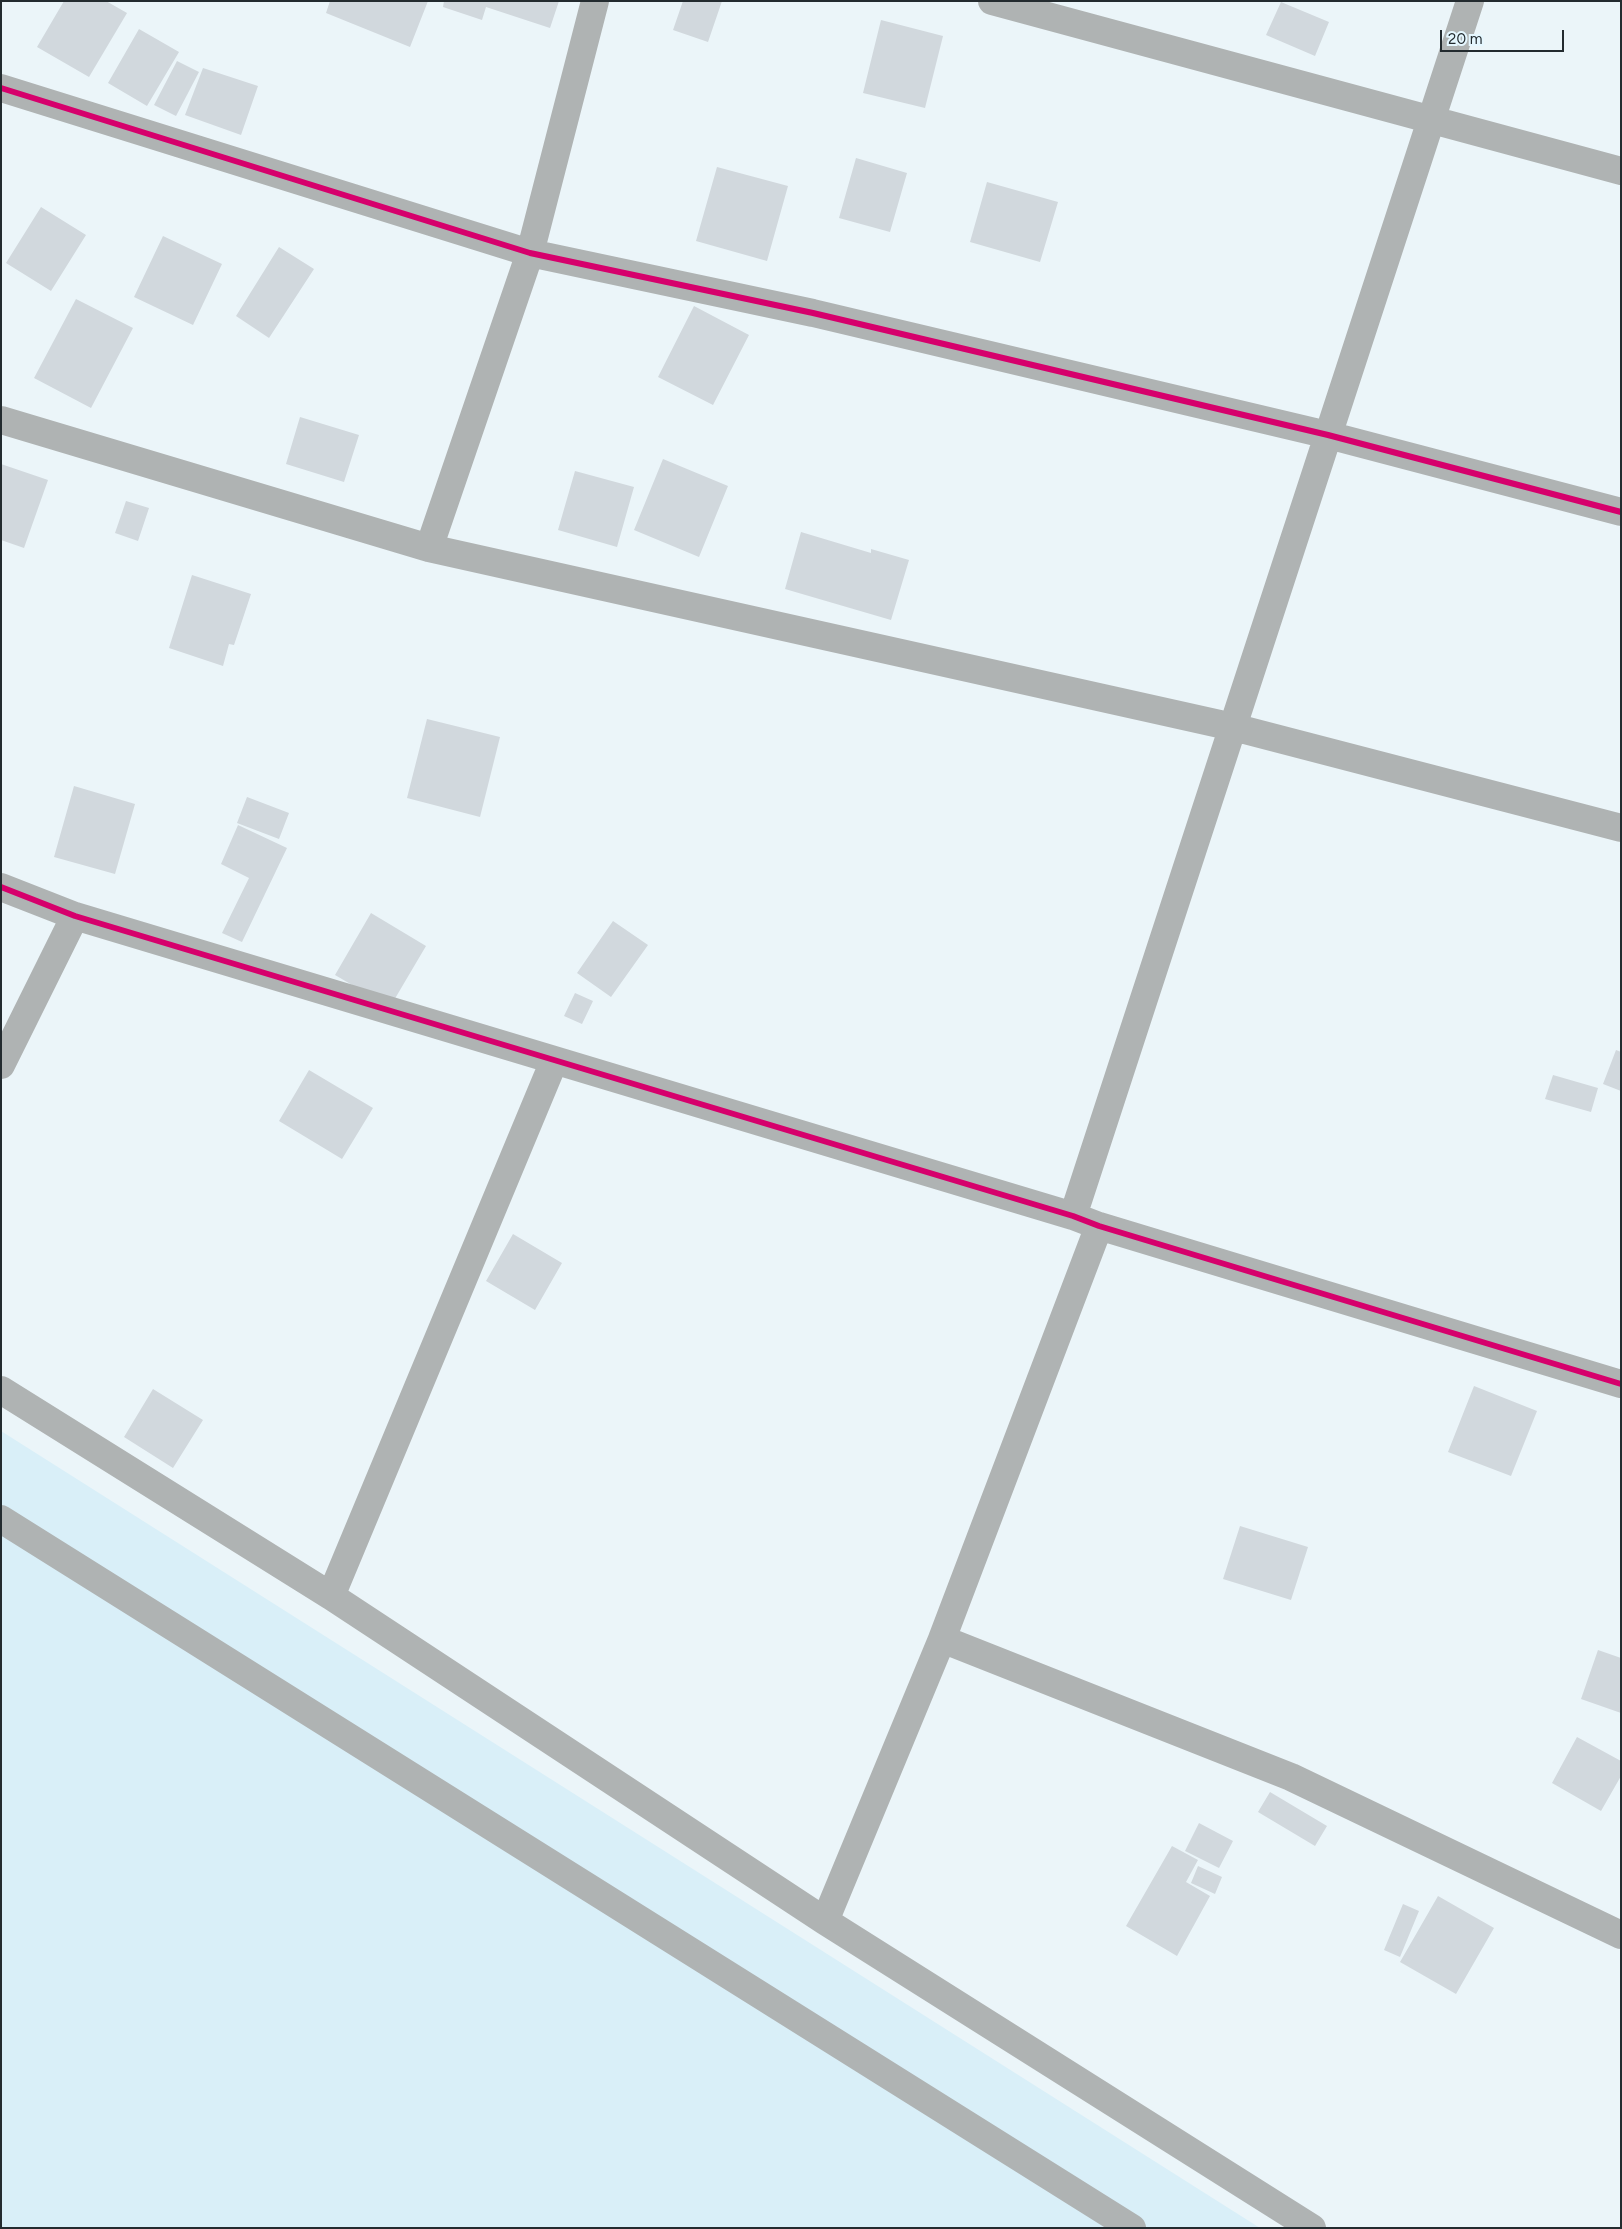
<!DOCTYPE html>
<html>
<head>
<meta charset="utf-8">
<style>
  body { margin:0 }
  #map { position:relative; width:1622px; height:2229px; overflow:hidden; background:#ebf5f9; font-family:Figtree,sans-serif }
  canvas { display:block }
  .frame { position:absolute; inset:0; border:2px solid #232b2f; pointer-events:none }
  .scale { position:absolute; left:1440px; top:30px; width:124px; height:22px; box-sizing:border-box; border:2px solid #232b2f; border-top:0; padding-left:6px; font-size:15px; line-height:18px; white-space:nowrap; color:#232b2f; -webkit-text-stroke:4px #e5f7ff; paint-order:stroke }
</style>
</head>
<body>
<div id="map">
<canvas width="1622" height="2229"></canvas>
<div class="frame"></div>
<div class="scale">20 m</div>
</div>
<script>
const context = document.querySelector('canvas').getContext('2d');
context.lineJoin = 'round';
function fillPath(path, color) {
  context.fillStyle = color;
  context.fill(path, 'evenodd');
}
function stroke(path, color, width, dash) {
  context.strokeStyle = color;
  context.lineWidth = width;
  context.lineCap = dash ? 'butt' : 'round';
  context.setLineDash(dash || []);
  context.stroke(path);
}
fillPath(new Path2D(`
  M 1,1431 L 1260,2228 L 1,2228 Z`), '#d9eff8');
fillPath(new Path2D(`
  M 64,1 L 106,1 L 127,13 L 89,77 L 37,47 Z
  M 330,1 L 428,1 L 410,47 L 326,13 Z
  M 444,1 L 559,1 L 550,28 L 486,7 L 482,20 L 443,7 Z
  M 683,1 L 722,1 L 708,42 L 673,30 Z
  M 1281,2 L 1329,22 L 1315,56 L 1266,35 Z
  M 881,20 L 943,36 L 925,108 L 863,93 Z
  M 139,29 L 179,52 L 147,106 L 108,83 Z
  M 177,61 L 199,72 L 176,116 L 154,105 Z
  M 203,68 L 258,86 L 241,135 L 185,115 Z
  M 856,158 L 907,173 L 890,232 L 839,218 Z
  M 717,167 L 788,186 L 767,261 L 696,241 Z
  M 987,182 L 1058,202 L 1040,262 L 970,242 Z
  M 41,207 L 86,235 L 51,291 L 6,263 Z
  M 163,236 L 222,264 L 193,325 L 134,297 Z
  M 279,247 L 314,269 L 269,338 L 236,316 Z
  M 76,299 L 133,328 L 91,408 L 34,378 Z
  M 694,306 L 749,335 L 713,405 L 658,377 Z
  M 300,417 L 359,435 L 344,482 L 286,464 Z
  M 663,459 L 728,486 L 699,557 L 634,530 Z
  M 1,464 L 48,480 L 24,548 L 1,540 Z
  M 575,471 L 634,487 L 617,547 L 558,530 Z
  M 126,501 L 149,508 L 138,541 L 115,533 Z
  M 801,532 L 871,553 L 871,549 L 909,560 L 891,620 L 785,589 Z
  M 192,575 L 251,594 L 234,645 L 229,644 L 223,666 L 169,648 Z
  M 427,719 L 500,737 L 480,817 L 407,798 Z
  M 74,786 L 135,804 L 115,874 L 54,857 Z
  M 247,797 L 289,813 L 279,839 L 237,823 Z
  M 238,825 L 287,848 L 242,942 L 222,933 L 249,878 L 221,864 Z
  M 371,913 L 426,946 L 390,1007 L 335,975 Z
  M 613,921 L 648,945 L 611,997 L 577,973 Z
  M 575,993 L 593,1001 L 582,1024 L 564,1016 Z
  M 1616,1050 L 1621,1052 L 1621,1091 L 1603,1084 Z
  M 309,1070 L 373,1108 L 342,1159 L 279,1121 Z
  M 1553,1075 L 1598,1088 L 1591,1112 L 1545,1099 Z
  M 513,1234 L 562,1263 L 535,1310 L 486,1281 Z
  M 1474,1386 L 1537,1411 L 1511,1476 L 1448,1452 Z
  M 153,1389 L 203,1420 L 173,1468 L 124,1437 Z
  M 1240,1526 L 1308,1547 L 1291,1600 L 1223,1579 Z
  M 1598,1650 L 1621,1658 L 1621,1713 L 1581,1699 Z
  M 1577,1737 L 1621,1761 L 1621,1776 L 1601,1811 L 1552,1783 Z
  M 1270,1792 L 1327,1826 L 1315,1846 L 1258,1812 Z
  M 1199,1823 L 1233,1841 L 1219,1868 L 1185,1851 Z
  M 1172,1846 L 1198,1860 L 1186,1882 L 1210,1896 L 1177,1956 L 1126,1926 Z
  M 1198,1866 L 1222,1877 L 1215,1894 L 1191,1883 Z
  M 1438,1896 L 1494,1928 L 1456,1994 L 1400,1962 Z
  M 1403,1904 L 1419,1911 L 1400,1957 L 1384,1950 Z`), '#d1d8dd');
stroke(new Path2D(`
  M 992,1 L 1621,171
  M 1,88 L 530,253 L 813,313 L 1328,435 L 1621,512
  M 1,420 L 429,548 L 1233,727 L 1621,828
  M 429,548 L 530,253 L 595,1
  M 1,887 L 75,916 L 1073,1216 L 1099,1226 L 1621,1384
  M 1,1065 L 75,916
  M 1073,1216 L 1470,1
  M 1,1390 L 331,1596 L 825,1921 L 1312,2228
  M 1,1519 L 1132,2228
  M 331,1596 L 554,1061
  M 942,1639 L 1291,1777 L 1621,1935
  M 825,1921 L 942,1639 L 1099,1226`), '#afb3b3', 28);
stroke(new Path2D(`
  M 1,88 L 530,253 L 813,313 L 1328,435 L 1621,512
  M 1,887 L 75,916 L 1073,1216 L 1099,1226 L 1621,1384`), '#d6006c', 6);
</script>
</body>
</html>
